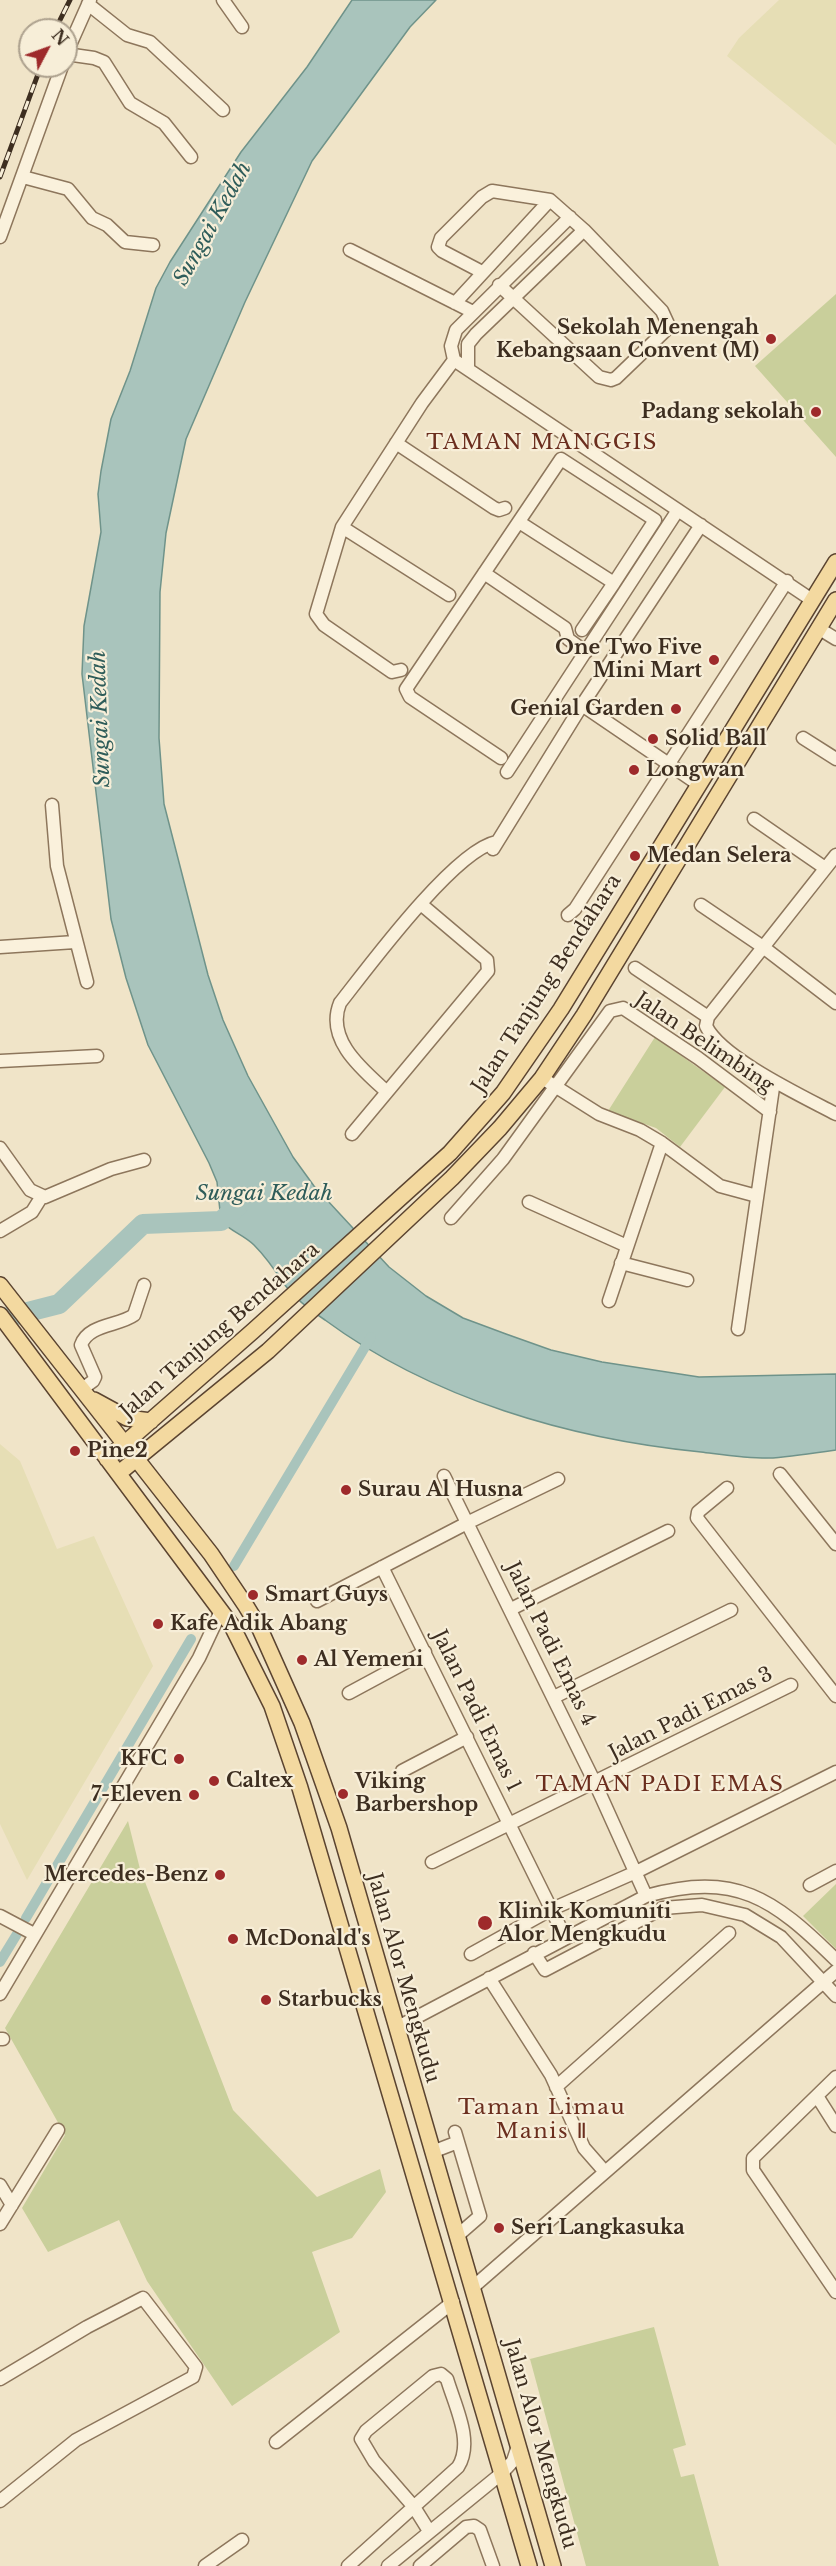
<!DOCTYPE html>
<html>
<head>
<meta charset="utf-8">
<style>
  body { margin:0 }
  #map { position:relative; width:836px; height:2566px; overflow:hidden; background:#f0e4c8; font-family:"Libre Baskerville",serif }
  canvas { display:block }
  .north { position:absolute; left:18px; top:18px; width:60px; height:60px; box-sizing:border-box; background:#f7eed8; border:2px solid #ada18e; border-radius:50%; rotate:49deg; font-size:16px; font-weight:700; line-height:24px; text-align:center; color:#3d2e20 }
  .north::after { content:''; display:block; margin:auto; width:21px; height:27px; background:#9e2a2b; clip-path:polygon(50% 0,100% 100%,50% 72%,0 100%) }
</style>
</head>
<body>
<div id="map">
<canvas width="836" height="2566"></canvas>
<div class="north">N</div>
</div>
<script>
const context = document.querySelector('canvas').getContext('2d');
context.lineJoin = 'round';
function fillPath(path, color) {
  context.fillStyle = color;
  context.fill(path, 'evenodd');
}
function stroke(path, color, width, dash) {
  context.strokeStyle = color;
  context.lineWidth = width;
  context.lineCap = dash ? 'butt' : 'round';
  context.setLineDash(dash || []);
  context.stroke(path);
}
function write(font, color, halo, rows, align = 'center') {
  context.font = font + ' "Libre Baskerville",serif';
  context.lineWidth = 4.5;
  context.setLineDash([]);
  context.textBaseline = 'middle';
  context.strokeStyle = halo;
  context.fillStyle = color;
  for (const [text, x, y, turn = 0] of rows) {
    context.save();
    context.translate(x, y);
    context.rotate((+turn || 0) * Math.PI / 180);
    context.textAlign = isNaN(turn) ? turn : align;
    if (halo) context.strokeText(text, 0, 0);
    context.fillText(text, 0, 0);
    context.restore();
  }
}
fillPath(new Path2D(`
  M 779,0 L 836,0 L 836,145 L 727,56 L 739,38 Z
  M 0,1444 L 20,1461 L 57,1549 L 94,1536 L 153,1666 L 27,1880 L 0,1824 Z`), '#e6deb5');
fillPath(new Path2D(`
  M 836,294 L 836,457 L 755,366 Z
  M 655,1037 L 725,1087 L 680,1147 L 656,1128 L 608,1111 Z
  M 128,1821 L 140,1869 L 233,2110 L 317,2197 L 380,2169 L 386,2192 L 352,2238 L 312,2252 L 340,2332 L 232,2406 L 147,2281 L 119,2220 L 48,2252 L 22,2208 L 65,2135 L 5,2028 Z
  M 836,1884 L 836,1949 L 803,1916 Z
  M 654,2327 L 686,2445 L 673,2449 L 681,2477 L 694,2474 L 719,2566 L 586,2566 L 530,2359 Z`), '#c9cf9b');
const water = new Path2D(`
  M 352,0 L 436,0 L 410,27 L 312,161 L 245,302 L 186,439 L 166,533 L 160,592 L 159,738 L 164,804 L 208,975 L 223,1020 L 248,1076 L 293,1157 L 314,1186 L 389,1267 L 426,1296 L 463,1318 L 506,1334 L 551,1350 L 602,1362 L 699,1377 L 836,1374 L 836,1450 C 815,1453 794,1456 773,1458 C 749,1459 725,1455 701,1452 C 570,1439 432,1399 325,1320 C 311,1311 294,1297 284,1284 C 275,1270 266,1257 254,1245 C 244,1235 230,1231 221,1221 L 217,1182 L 209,1163 L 148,1045 L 126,978 L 111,919 L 82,674 L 84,626 L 101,532 L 98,494 L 101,471 L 111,419 L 130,371 L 156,288 L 170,262 L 241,152 L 307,67 Z`);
fillPath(water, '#a9c4bc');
stroke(water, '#6f938a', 1.5);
stroke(new Path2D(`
  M 234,1566 L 371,1337
  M 26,1918 L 191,1639
  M 0,1962 L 17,1934`), '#a9c4bc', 10);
stroke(new Path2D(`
  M 0,1319 L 59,1304 L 143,1224 L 221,1221 L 239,1205`), '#a9c4bc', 20);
const minor = new Path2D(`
  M 223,0 L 242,27
  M 88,4 L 127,35 L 150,42 L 223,110
  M 66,54 L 94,58 L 104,62 L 130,103 L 164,123 L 191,157
  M 66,54 L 90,0
  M 23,177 L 68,189 L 92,218 L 107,225 L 125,242 L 153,245
  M 0,237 L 62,66
  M 350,250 L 473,312
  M 482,272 L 442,251 L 438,247 L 441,238 L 482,197 L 492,191 L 550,200 L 584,230 L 662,311 L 668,324 L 666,330 L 616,378 L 611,380 L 599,377 L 499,285
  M 455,303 L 550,200
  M 454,360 L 812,600
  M 454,360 L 451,346 L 456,330 L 570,217
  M 468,369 L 468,344 L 476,334 L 584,230
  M 396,443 L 494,508 L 499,510 L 505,508
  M 519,522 L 614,583 L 582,630
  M 342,527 L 449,595
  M 484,573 L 565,628 L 568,639 L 586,652
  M 818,628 L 836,639
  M 401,670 L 392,672 L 324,625 L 316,614 L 342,527 L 422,403 L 454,360
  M 582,705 L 698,784
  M 803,738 L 836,759
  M 501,758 L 410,697 L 406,689 L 561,459 L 655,520 L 614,583
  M 507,772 L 678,510
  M 52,805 L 57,866 L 87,982
  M 754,819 L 825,868
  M 493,849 L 582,705 L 701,525
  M 836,855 L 708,1017 L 706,1026 C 721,1058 804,1097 836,1114
  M 701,905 L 763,947 L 836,1003
  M 568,915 L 575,909 L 787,581
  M 0,947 L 75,942
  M 635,968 L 708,1017
  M 0,1061 L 97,1056
  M 542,1078 L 599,1114 L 640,1130 L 662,1143 L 720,1186 L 757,1196
  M 387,1092 C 363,1070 325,1040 340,1003 C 369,966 454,851 496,842
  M 352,1134 L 488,971 L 487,960 L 422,905
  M 0,1148 L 30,1190 L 45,1197 L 111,1169 L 144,1160
  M 529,1202 L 627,1246
  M 451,1218 L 503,1159 L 610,1011 L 623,1008 L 698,1058 L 770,1112
  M 0,1231 L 32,1212 L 42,1196
  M 621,1263 L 687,1280
  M 609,1301 L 662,1143
  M 738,1329 L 774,1081
  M 82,1389 L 93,1381 L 95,1377 L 81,1345 C 88,1324 119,1326 134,1315 L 144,1285
  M 780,1474 L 836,1544
  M 444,1476 L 595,1783 L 646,1896
  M 727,1488 L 698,1512 L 697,1518 L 836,1696
  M 382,1567 L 565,1937
  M 317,1601 L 469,1522 L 558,1479
  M 511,1609 L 668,1531
  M 349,1693 L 425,1652
  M 554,1697 L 731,1610
  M 402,1771 L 467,1737
  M 432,1862 L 791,1685
  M 810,1885 L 836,1871
  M 0,1916 L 34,1934
  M 534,1953 L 545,1970 L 663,1908 L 702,1905 L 745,1915 L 781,1937 L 836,1996
  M 471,1954 L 552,1909 L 636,1872 L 836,1772
  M 489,1978 L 551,2075 L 584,2148 L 605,2172
  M 0,1994 L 199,1658 L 221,1611
  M 396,2028 L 646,1896 C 736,1871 773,1898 836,1960
  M 0,2039 L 3,2039
  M 836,2077 L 753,2158 L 753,2170 L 836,2292
  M 556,2087 L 729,1933
  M 817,2096 L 836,2126
  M 455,2132 L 480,2216 L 457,2236
  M 432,2152 L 458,2142
  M 0,2185 L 12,2205
  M 0,2224 L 58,2130
  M 472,2288 L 836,1971
  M 0,2379 L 87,2327 L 143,2298 L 196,2367 L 193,2377 L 76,2440 L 0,2501
  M 276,2442 L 453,2302
  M 205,2566 L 242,2540
  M 348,2566 L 458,2467 C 474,2442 455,2406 447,2379 L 441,2374 L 433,2376 L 366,2431 L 361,2439 L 374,2461 L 414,2507 L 429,2531
  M 388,2566 L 502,2473 L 513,2461 L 518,2446
  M 420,2566 L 466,2527 L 474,2526 L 480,2530 L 493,2566`);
const major = new Path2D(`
  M 0,1285 L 211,1554 L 246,1606 L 260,1629 L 302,1723 L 339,1828 L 553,2566
  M 0,1315 L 232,1626 L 272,1706 L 300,1788 L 529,2566
  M 94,1400 L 127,1418 L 151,1421
  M 107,1459 L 253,1331 L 450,1153 L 503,1093 L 561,1009 L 836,562
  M 119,1473 L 268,1351 L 452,1178 L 500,1128 L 542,1078 L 584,1015 L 836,600`);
stroke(minor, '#8d765c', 15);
stroke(major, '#5b4430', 18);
stroke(minor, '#faf1dc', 12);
stroke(major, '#f3d9a0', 15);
const rail = new Path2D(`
  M 55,30 L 70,0
  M 0,177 L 41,66`);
stroke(rail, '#3d2e20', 5);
stroke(rail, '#f7eed8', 3, [9]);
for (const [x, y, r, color] of [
  [771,339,6,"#9e2a2b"],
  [816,412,6,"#9e2a2b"],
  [714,660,6,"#9e2a2b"],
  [676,709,6,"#9e2a2b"],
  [653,739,6,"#9e2a2b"],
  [634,770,6,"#9e2a2b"],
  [635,856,6,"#9e2a2b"],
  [75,1451,6,"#9e2a2b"],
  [346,1490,6,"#9e2a2b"],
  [253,1595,6,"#9e2a2b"],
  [158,1624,6,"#9e2a2b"],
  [302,1660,6,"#9e2a2b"],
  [179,1759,6,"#9e2a2b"],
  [214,1781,6,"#9e2a2b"],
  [343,1794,6,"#9e2a2b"],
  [194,1795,6,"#9e2a2b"],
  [220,1875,6,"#9e2a2b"],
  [485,1923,8,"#9e2a2b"],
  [233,1939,6,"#9e2a2b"],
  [266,2000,6,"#9e2a2b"],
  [499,2228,6,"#9e2a2b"]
]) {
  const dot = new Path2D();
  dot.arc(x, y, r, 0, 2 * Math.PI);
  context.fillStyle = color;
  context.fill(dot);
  stroke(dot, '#f7eed8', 2);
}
write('bold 20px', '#3d2e20', '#f7eed8', [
  ["Sekolah Menengah",759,328,"right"],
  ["Kebangsaan Convent (M)",759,351,"right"],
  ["Padang sekolah",804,412,"right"],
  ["One Two Five",702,648,"right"],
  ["Mini Mart",702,671,"right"],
  ["Genial Garden",664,709,"right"],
  ["Solid Ball",665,739],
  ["Longwan",646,770],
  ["Medan Selera",647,856],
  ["Pine2",87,1451],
  ["Surau Al Husna",358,1490],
  ["Smart Guys",265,1595],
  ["Kafe Adik Abang",170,1624],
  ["Al Yemeni",314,1660],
  ["KFC",167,1759,"right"],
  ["Caltex",226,1781],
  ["Viking",355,1782],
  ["Barbershop",355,1805],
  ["7-Eleven",182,1795,"right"],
  ["Mercedes-Benz",208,1875,"right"],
  ["Klinik Komuniti",498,1912],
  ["Alor Mengkudu",498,1935],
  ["McDonald's",245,1939],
  ["Starbucks",278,2000],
  ["Seri Langkasuka",511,2228]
], 'left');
write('20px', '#3d2e20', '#f7eed8', [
  ["Jalan Tanjung Bendahara",547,984,-57],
  ["Jalan Belimbing",704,1043,34],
  ["Jalan Tanjung Bendahara",220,1331,-41],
  ["Jalan Padi Emas 4",550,1644,64],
  ["Jalan Padi Emas 1",476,1711,64],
  ["Jalan Padi Emas 3",691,1714,-27],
  ["Jalan Alor Mengkudu",403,1978,74],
  ["Jalan Alor Mengkudu",540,2444,74]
]);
write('italic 21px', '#2f5d5a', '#f7eed8', [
  ["Sungai Kedah",213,224,-61],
  ["Sungai Kedah",101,719,-92],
  ["Sungai Kedah",264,1194]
]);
context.letterSpacing = '1.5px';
write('21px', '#6b2e1e', '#f7eed8', [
  ["TAMAN MANGGIS",542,443],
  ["TAMAN PADI EMAS",660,1785],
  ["Taman Limau",542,2108],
  ["Manis Ⅱ",542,2132]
]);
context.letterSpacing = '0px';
</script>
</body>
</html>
